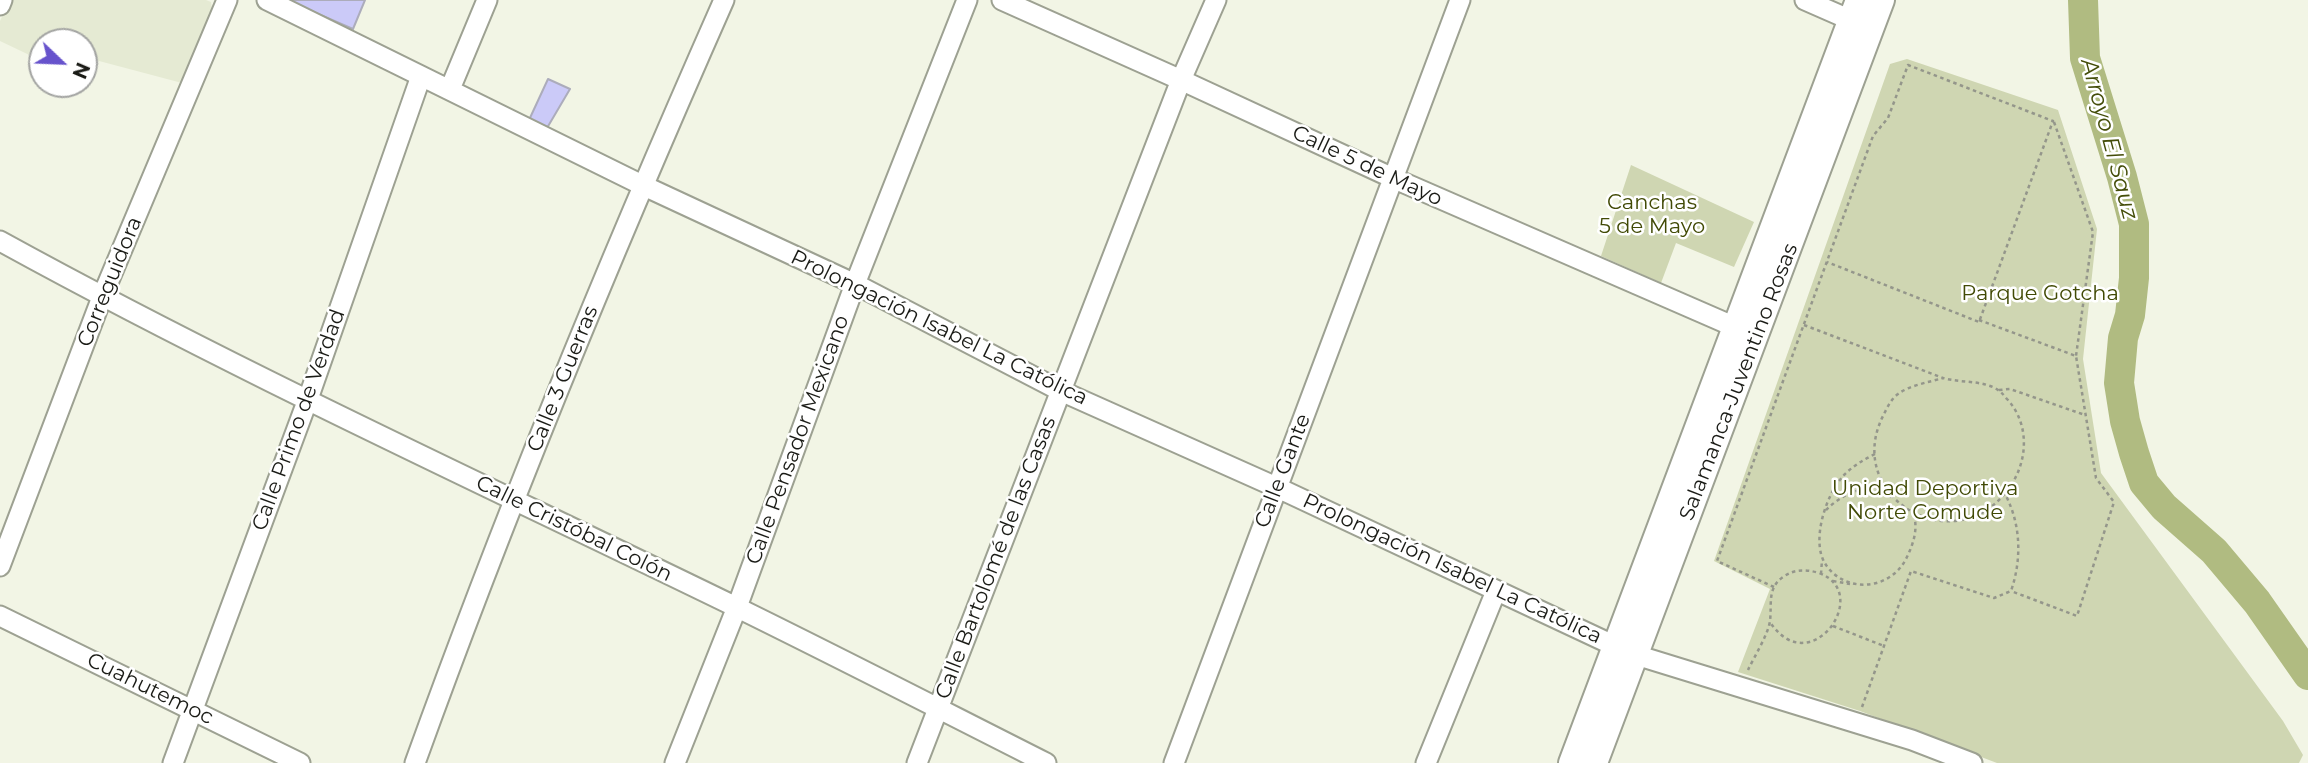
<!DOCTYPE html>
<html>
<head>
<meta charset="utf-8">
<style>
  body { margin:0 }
  #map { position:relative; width:2308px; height:763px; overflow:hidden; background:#f2f5e5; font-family:Montserrat,sans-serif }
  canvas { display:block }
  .north { position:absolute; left:28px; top:28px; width:70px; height:70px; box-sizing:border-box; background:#fff; border:2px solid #a3a4a2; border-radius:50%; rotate:113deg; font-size:19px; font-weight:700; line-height:28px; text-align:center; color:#1a1b16 }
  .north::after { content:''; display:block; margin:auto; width:24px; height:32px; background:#6753cc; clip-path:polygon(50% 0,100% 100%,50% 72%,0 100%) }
</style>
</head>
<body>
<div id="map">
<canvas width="2308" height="763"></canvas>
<div class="north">N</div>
</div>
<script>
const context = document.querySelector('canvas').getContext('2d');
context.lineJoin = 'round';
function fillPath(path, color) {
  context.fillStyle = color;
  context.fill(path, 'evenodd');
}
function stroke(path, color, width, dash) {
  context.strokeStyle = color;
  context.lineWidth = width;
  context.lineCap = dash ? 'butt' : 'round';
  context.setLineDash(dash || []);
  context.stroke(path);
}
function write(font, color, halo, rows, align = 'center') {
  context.font = font + ' Montserrat,sans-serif';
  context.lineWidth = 5;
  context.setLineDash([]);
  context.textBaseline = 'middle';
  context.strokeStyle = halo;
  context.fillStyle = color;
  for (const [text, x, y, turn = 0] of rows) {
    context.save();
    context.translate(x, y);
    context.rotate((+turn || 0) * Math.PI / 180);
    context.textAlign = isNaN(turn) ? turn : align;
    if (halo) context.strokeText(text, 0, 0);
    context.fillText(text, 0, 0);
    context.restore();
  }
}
fillPath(new Path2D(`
  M 10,0 L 206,0 L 211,2 L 212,9 L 182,83 L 84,57 L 84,42 L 42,42 L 42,61 L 0,41 L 0,21 Z`), '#e5ead3');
fillPath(new Path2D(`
  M 1907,59 L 2058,110 L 2097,229 L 2083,359 L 2101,473 L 2283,721 L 2303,755 L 2299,763 L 1997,763 L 1860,711 L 1738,672 L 1770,589 L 1714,561 L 1890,64 Z
  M 1631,165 L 1754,222 L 1734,267 L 1676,243 L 1661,283 L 1601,256 Z`), '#cfd6b2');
stroke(new Path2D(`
  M 2083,0 L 2085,58 L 2122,177 L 2134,224 L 2134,278 L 2130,315 L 2123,338 L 2119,383 L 2125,421 L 2134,453 L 2144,483 L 2164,507 L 2214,551 L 2257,602 L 2308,675`), '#b0bb81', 30);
const building = new Path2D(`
  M 286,0 L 365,0 L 353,29 Z
  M 548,79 L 570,89 L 547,128 L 529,120 Z`);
fillPath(building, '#cbcaf8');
stroke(building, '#acacbb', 2);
const minor = new Path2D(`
  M 267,0 L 642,185 L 855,284 L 1061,391 L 1276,487 L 1615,646 L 1636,655 L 1912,740 L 1972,763
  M 1002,0 L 1181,80 L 1395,179 L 1735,327
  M 1805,0 L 1862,25
  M 0,5 L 2,0
  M 450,89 L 487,0
  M 0,241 C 240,373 490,487 736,607 C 840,658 943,711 1046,763
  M 0,566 L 102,297 L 227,0
  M 0,616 L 300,763
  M 173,763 L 308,399 L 421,76
  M 415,763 C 508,505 613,251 724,0
  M 675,763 L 737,607 L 855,284 L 967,0
  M 917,763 L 1181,80 L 1216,0
  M 1174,763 L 1460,0
  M 1426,763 L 1496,591`);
const tertiary = new Path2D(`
  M 1571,763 L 1858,0
  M 1595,763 L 1882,0`);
stroke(minor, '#9da192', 23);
stroke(tertiary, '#9da192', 28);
stroke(new Path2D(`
  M 2054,122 L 2093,232 L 2076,356
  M 1979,320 L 2076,356 L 2096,478 L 2114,502 L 2077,616 L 2011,591
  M 1804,325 L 1943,378 C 1930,382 1910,385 1898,394 C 1891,399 1887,408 1883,416 C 1843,496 1952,562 2007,491 C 2028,464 2031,425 2007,399 C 2003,394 2000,391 1995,388 C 1978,380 1961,383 1943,378
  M 1999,390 L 2010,389 L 2085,415
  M 1875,454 C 1863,460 1853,466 1844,475 C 1826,494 1810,542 1826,565 C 1846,594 1890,590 1906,559 C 1913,545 1919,528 1913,513
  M 1826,510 C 1839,497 1860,485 1879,490 C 1884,491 1890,496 1894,499
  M 1821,574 L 1822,560
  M 1833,581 L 1850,584
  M 1774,587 L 1717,561 L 1873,136 L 1888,118 L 1908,65 L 2053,121 L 1979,322 L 1827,262
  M 1833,626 L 1884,646
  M 1748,670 C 1754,657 1768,635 1770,621 C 1772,604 1767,588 1783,577 C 1794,569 1806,569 1819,573 C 1874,593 1810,683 1770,622
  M 1862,707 L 1911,571 L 1994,598 L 2011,591 C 2022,559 2021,524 2005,494`), '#94968b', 2.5, [3.5, 3.5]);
stroke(minor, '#fff', 19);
stroke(tertiary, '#fff', 24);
write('21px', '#1a1b16', '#fff', [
  ["Calle 5 de Mayo",1367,166,25],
  ["Correguidora",110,282,-68],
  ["Prolongación Isabel La Católica",939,328,26],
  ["Calle 3 Guerras",563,379,-68],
  ["Salamanca-Juventino Rosas",1739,382,-69],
  ["Calle Primo de Verdad",299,420,-70],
  ["Calle Pensador Mexicano",798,440,-70],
  ["Calle Gante",1283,471,-69],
  ["Calle Cristóbal Colón",574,529,26],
  ["Calle Bartolomé de las Casas",996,558,-69],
  ["Prolongación Isabel La Católica",1452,569,25],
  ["Cuahutemoc",150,689,26]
]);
write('21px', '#414a05', '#fff', [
  ["Canchas",1652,203],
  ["5 de Mayo",1652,227],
  ["Parque Gotcha",2040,294],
  ["Unidad Deportiva",1925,489],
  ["Norte Comude",1925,513]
]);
write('italic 23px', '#444d09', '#fff', [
  ["Arroyo El Sauz",2109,139,75]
]);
</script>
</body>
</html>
